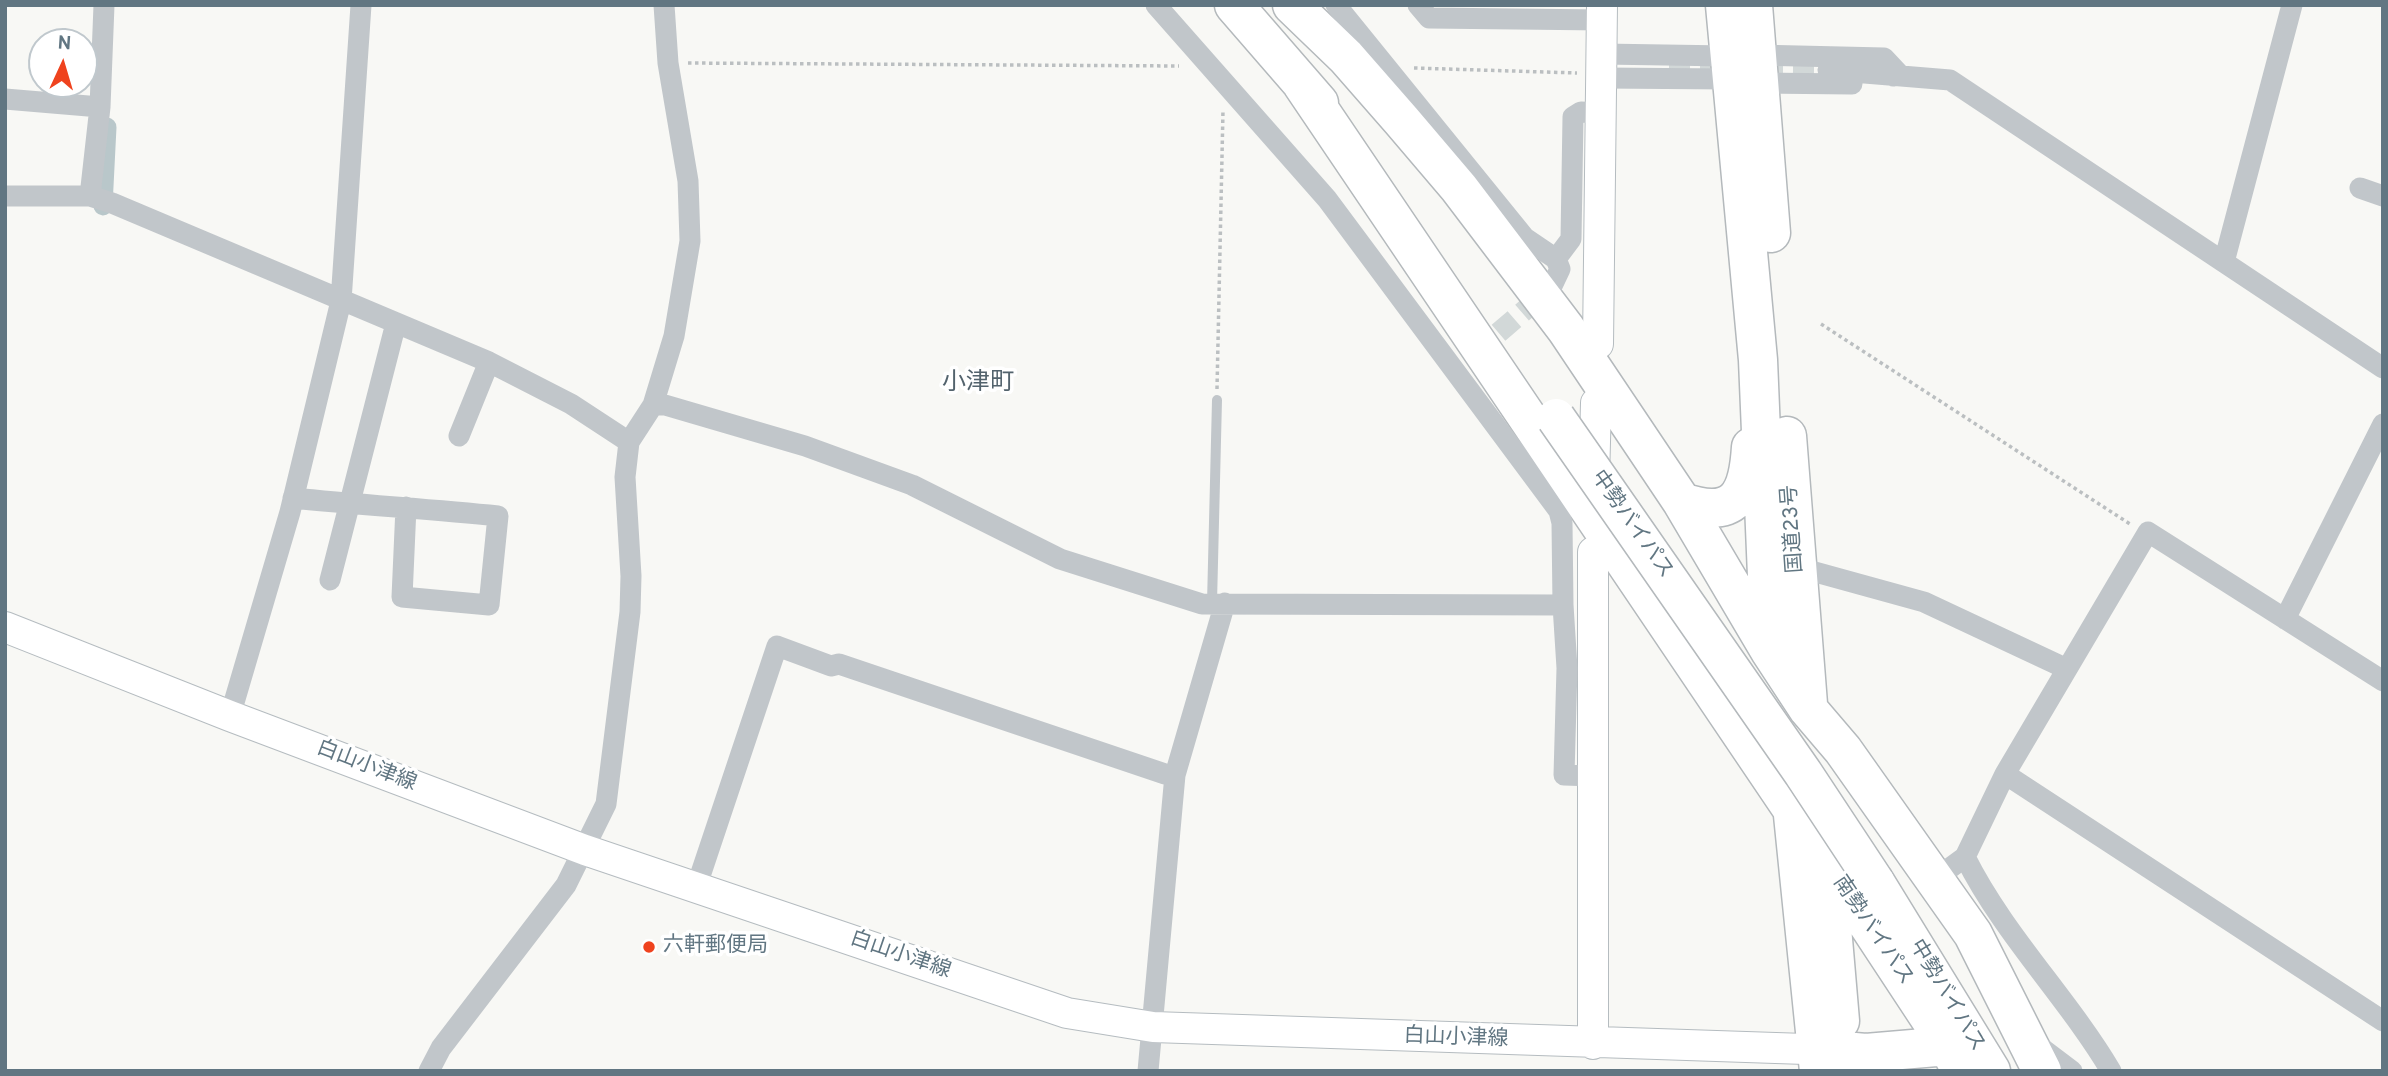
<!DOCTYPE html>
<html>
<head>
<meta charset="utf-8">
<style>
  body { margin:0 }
  #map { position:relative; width:2388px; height:1076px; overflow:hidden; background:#f8f8f5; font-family:Overpass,sans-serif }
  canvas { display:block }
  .frame { position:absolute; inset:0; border:7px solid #617682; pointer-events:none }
  .north { position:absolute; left:28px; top:28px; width:70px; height:70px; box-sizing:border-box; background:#fff; border:2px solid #c0c8cd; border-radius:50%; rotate:4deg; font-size:19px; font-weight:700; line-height:28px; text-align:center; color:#617682 }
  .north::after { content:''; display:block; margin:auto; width:24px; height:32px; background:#ef431e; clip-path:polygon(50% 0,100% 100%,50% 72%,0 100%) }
</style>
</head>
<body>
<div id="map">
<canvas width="2388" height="1076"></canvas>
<div class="frame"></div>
<div class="north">N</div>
</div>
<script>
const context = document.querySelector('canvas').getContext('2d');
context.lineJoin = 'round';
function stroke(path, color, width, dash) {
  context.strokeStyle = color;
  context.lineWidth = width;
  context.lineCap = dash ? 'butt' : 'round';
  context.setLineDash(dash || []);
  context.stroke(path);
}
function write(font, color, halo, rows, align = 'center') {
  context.font = font + ' Overpass,"Noto Sans JP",sans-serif';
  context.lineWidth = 7;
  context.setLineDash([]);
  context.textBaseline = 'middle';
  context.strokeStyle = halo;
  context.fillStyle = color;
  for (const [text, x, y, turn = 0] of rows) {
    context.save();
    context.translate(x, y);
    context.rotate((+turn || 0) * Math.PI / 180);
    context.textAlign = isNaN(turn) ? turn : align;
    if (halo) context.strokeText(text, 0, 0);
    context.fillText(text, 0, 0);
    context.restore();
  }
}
stroke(new Path2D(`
  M 103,206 L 107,127`), '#b9c7ca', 19);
stroke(new Path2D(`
  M 1669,68 L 1828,70
  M 1475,353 L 1546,292`), '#d2d8d8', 21, [21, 10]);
const secondary = new Path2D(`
  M 1598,344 L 1602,5
  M 1594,480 L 1596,403
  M 5,627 L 230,716 L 585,850 L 1067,1013 L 1153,1027 L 1835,1050
  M 1593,1044 L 1593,552`);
const highway = new Path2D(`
  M 1234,5 L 1319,103
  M 1292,5 L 1346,57 L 1402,121 L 1459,188 L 1566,329 L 1682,502 L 1770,651 L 1808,709 L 1843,750 L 1973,934 L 2042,1071
  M 1725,5 L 1758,360 L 1770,648
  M 1753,5 L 1771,233
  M 1302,84 L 1792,809 L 1948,1046 L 1961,1071
  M 1787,436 L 1808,704
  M 1682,502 C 1735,520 1748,496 1751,447
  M 1793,815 L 1819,1071
  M 1827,869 L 1840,1021
  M 1875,882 L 1991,1071
  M 1843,1051 L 1866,1053 L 1948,1046`);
stroke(secondary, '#b5bcc0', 32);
stroke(highway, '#b4b9bc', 41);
stroke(new Path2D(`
  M 688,63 L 1179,66
  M 1414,68 L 1577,73
  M 1821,324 L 2130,524
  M 1217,389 L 1223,110`), '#bbbfc1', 3.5, [3.5, 3.5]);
stroke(new Path2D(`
  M 1212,603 L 1217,400`), '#c1c6ca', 10);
stroke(new Path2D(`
  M 1156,5 L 1327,199 L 1559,511 L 1562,523 L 1563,605
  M 1336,5 L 1525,238 L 1556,259 L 1560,269 L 1551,288
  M 1418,5 L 1429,18 L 1602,20
  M 1602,54 L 1728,56
  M 1756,55 L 1884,58 L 1899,74 L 1893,76
  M 1828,70 L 1950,80 L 2383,368
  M 1602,78 L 1729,79
  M 1758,83 L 1852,84
  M 5,99 L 100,107
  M 2360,188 L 2383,196
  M 5,196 L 90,196 L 112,203 L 489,362 L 571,404 L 629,442
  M 90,196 L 100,107 L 104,5
  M 1556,259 L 1571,239 L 1573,117 L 1581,112 L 1601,113
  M 2224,262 L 2292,5
  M 653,405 L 665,405 L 805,446 L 912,485 L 1060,559 L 1202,604 L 1563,605 L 1567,668 L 1564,775 L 1594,776
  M 459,436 L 489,362
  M 293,498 C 361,505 430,509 498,516 L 489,605 L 402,597 L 406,507
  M 1797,567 L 1924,602 L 2067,669
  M 330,580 L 396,323
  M 2285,619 L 2383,424
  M 230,716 L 290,512 L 341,301 L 361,5
  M 2005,774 L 2383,1021
  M 1965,857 C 2004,935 2067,997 2111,1071
  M 1935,879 L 1965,857 L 2005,774 L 2148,532 L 2383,681
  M 696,888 L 777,646 L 831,666 L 839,664 L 1165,774 L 1175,775
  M 2035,1043 L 2072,1071
  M 429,1071 L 441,1048 L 566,885 L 606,804 L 630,612 L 631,576 L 625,477 L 629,442 L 653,405 L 674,336 L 690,241 L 688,181 L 668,63 L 664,5
  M 1148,1071 L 1175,775 L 1225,603`), '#c1c6ca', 21);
stroke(secondary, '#fff', 30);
stroke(highway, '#fff', 38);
const highwayBridge = new Path2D(`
  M 1556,418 L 1803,773 L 1875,882`);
stroke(highwayBridge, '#b4b9bc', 41, []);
stroke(highwayBridge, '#fff', 38);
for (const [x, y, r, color] of [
  [649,947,7,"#ef431e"]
]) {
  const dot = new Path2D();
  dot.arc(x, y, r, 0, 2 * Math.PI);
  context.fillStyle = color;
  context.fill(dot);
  stroke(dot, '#fff', 2.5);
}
write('21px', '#617682', '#fff', [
  ["中勢バイパス",1631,525,55],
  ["国道23号",1794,529,-94],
  ["白山小津線",366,767,21],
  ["南勢バイパス",1872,931,56],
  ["白山小津線",900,956,19],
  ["中勢バイパス",1946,996,59],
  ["白山小津線",1456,1039,2]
]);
write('21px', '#617682', '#fff', [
  ["六軒郵便局",663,947]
], 'left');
write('24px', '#53636d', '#fff', [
  ["小津町",978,384]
]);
</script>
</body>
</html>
